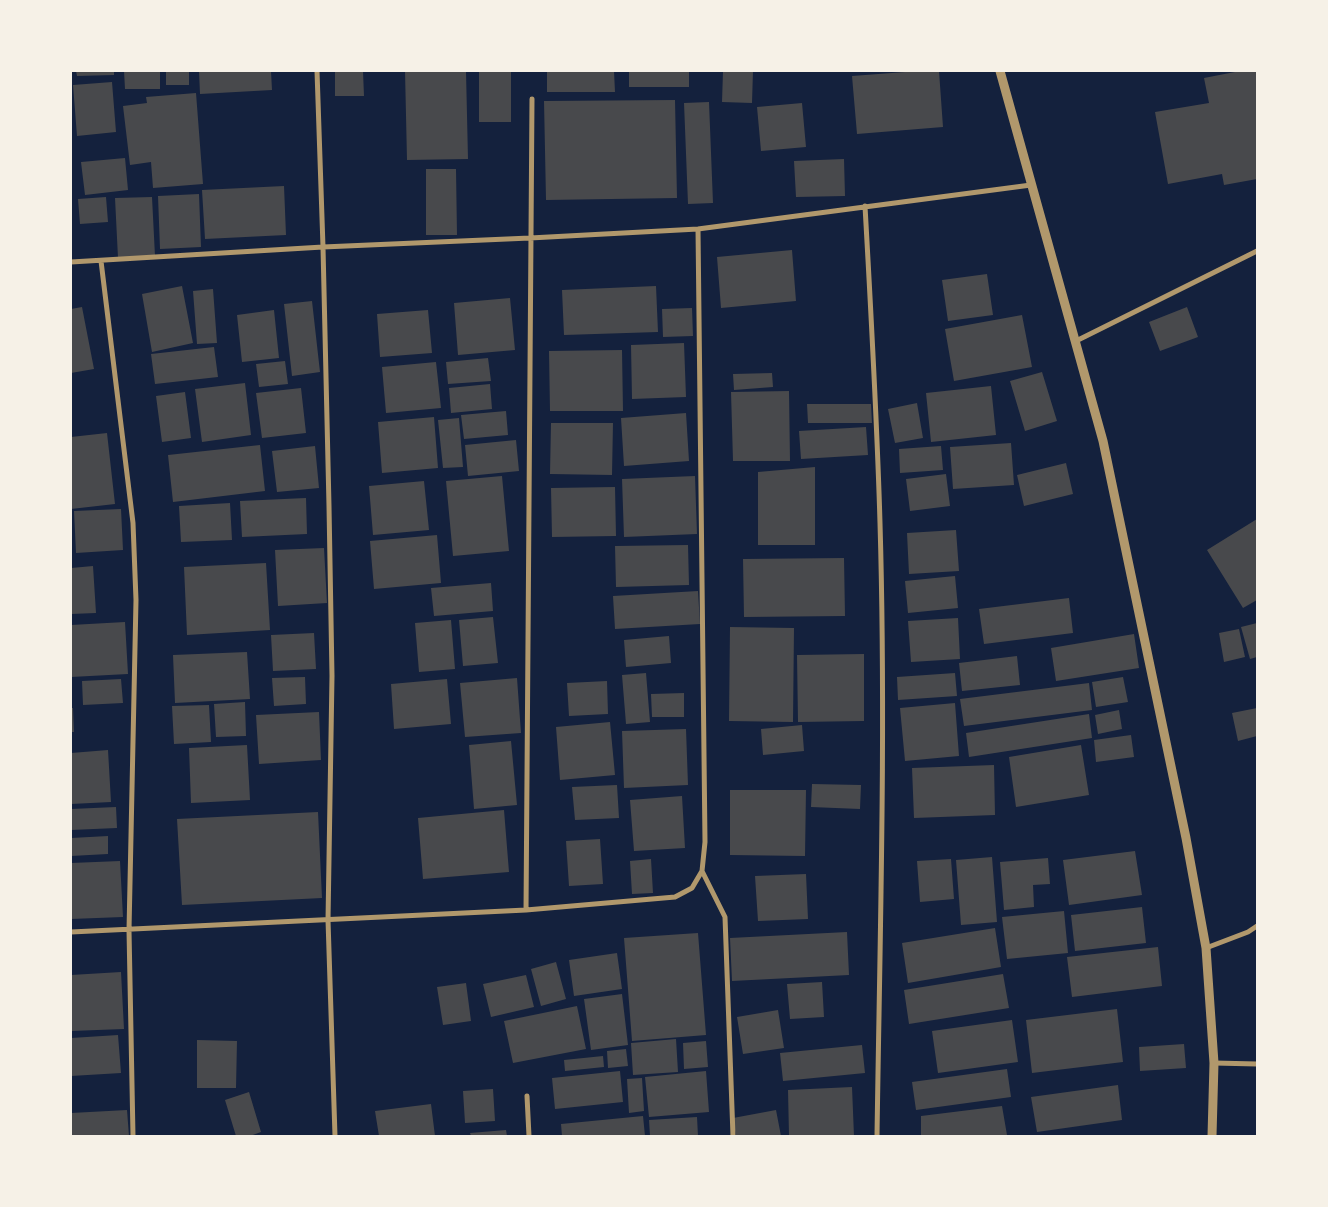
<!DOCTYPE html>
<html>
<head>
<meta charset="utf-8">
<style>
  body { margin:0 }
  #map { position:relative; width:1328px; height:1207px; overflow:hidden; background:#14213d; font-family:"Open Sans",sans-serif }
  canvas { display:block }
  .frame { position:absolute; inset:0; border:72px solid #f6f1e7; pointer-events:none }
</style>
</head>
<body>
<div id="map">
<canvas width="1328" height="1207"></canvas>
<div class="frame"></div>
</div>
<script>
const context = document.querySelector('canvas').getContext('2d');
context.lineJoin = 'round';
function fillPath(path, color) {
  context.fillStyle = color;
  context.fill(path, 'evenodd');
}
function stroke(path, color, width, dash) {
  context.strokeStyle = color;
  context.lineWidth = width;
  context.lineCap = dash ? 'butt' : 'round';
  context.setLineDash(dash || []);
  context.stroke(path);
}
fillPath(new Path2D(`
  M 76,71 L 114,71 L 114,75 L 77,76 Z
  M 124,71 L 160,71 L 160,89 L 125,89 Z
  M 166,71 L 189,71 L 189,85 L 166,85 Z
  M 199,71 L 271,71 L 272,90 L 200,94 Z
  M 335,71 L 363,71 L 364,96 L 335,96 Z
  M 405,71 L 466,71 L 468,159 L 407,160 Z
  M 479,71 L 511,71 L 511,122 L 479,122 Z
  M 547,71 L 614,71 L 615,92 L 547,92 Z
  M 629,71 L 689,71 L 689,87 L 629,87 Z
  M 723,71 L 753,71 L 752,103 L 722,102 Z
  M 918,71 L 939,71 L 943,127 L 857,134 L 852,76 Z
  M 1240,71 L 1257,71 L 1257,179 L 1224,185 L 1222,174 L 1168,184 L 1155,112 L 1209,103 L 1204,78 Z
  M 112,82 L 116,132 L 77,136 L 73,85 Z
  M 196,93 L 203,184 L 153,188 L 151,162 L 130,165 L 123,106 L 147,103 L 146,97 Z
  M 675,100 L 677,198 L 546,200 L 544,101 Z
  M 709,102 L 713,203 L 688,204 L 684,103 Z
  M 802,103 L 806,147 L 761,151 L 757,107 Z
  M 125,158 L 128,190 L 85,195 L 81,162 Z
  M 844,159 L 845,196 L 796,197 L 794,161 Z
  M 426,169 L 456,169 L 457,235 L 426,235 Z
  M 284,186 L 286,235 L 205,239 L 202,190 Z
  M 199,194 L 201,247 L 160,249 L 158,196 Z
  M 106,197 L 108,222 L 80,224 L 78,199 Z
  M 152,197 L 155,256 L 118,258 L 115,198 Z
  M 792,250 L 796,301 L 721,308 L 717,257 Z
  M 987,274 L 993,315 L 948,321 L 942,280 Z
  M 182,286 L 193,343 L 152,352 L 142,294 Z
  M 656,286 L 658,332 L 564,335 L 562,290 Z
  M 213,289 L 217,343 L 197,344 L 193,291 Z
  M 510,298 L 515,350 L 458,355 L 454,303 Z
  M 312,301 L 320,372 L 292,376 L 284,304 Z
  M 82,307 L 94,369 L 71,373 L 71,309 Z
  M 1187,307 L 1198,337 L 1160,351 L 1149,322 Z
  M 692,308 L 693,336 L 663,337 L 662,309 Z
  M 274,310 L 279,358 L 242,362 L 237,315 Z
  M 428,310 L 432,353 L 380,357 L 377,314 Z
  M 1022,315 L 1032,367 L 954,381 L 945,329 Z
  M 684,343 L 686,397 L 632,399 L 631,345 Z
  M 214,347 L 218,377 L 155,384 L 151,354 Z
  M 622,350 L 623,411 L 550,411 L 549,351 Z
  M 488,358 L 491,381 L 448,384 L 446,362 Z
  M 285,361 L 288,384 L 259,387 L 256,364 Z
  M 436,362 L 441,408 L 386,413 L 382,367 Z
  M 1042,372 L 1057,421 L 1025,431 L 1010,381 Z
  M 772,373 L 773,387 L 734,390 L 733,374 Z
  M 245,383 L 251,435 L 202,442 L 195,389 Z
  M 490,384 L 492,409 L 451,413 L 449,388 Z
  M 991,386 L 996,435 L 931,442 L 926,393 Z
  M 301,388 L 306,433 L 262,438 L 256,393 Z
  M 789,391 L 790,461 L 733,461 L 731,392 Z
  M 185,392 L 191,438 L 162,442 L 156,396 Z
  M 917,403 L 923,438 L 895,443 L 888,409 Z
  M 807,404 L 871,404 L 872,423 L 808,423 Z
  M 506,411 L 508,435 L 464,439 L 461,415 Z
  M 686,413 L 689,461 L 624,466 L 621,418 Z
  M 434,417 L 438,468 L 382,473 L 378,422 Z
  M 459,418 L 463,467 L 443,468 L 438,420 Z
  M 551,423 L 613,423 L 612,475 L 550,474 Z
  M 866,427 L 868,455 L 801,459 L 799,431 Z
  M 107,433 L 115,504 L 71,509 L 71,437 Z
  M 516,440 L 519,471 L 468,476 L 465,445 Z
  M 1011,443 L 1014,485 L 953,489 L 950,447 Z
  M 260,445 L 265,491 L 173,502 L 168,455 Z
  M 315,446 L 319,488 L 277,492 L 272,451 Z
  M 941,446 L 943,470 L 900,473 L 899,449 Z
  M 1066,463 L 1073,494 L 1024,506 L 1017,475 Z
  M 815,467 L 815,545 L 758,545 L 758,472 Z
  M 946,474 L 950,506 L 910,511 L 906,479 Z
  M 502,476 L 509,551 L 453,556 L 446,481 Z
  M 695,476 L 697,534 L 624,537 L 622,479 Z
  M 424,481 L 429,530 L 373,535 L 369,486 Z
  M 615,487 L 616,536 L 552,537 L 551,488 Z
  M 306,498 L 307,534 L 242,537 L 240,501 Z
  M 230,503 L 232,540 L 181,542 L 179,506 Z
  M 121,509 L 123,550 L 76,553 L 74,511 Z
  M 1257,519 L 1257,600 L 1243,608 L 1207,550 Z
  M 956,530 L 959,571 L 909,574 L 907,533 Z
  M 437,535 L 441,583 L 374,589 L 370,541 Z
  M 688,545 L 689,585 L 616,587 L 615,546 Z
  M 324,548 L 327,603 L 278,606 L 275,550 Z
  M 844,558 L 845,616 L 744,617 L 743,559 Z
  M 266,563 L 270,630 L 187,635 L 184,567 Z
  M 93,566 L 96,613 L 71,614 L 71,568 Z
  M 955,576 L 958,608 L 908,613 L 905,581 Z
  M 491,583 L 493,611 L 434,616 L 431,588 Z
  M 698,591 L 700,624 L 615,629 L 613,596 Z
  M 1069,598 L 1073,633 L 984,644 L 979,609 Z
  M 493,617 L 498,663 L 463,666 L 459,620 Z
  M 958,618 L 960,659 L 911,662 L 908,621 Z
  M 451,620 L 455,669 L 419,672 L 415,623 Z
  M 125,622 L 128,674 L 71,677 L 71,625 Z
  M 1257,623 L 1257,657 L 1250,659 L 1241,627 Z
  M 730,627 L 794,628 L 793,722 L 729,721 Z
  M 1239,629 L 1245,657 L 1224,662 L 1219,633 Z
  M 314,633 L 316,669 L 273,671 L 271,635 Z
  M 1134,634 L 1139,668 L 1056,681 L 1051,648 Z
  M 669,636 L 671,663 L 626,667 L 624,640 Z
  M 247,652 L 250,699 L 175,703 L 173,655 Z
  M 864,654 L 864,721 L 798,722 L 797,655 Z
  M 1017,656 L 1020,685 L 962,691 L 959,663 Z
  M 646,673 L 650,722 L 626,724 L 622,675 Z
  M 955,673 L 957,696 L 898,700 L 897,677 Z
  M 305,677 L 306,704 L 274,706 L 272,678 Z
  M 1123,677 L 1128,702 L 1096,707 L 1092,682 Z
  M 517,678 L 521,733 L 465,737 L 460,683 Z
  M 121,679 L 123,703 L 83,705 L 82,681 Z
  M 447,679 L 451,724 L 394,729 L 391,684 Z
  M 607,681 L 608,714 L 569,716 L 567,683 Z
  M 1089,683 L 1092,710 L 964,726 L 960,699 Z
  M 684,693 L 684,717 L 652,717 L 651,694 Z
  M 245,702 L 246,736 L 216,737 L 214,704 Z
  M 955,703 L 959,756 L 905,761 L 900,708 Z
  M 209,705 L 211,742 L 174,744 L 172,706 Z
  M 71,708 L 73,708 L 74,732 L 71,732 Z
  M 1257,708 L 1257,736 L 1238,741 L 1232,713 Z
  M 1119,710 L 1122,729 L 1098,734 L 1095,715 Z
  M 319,712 L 321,760 L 259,764 L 256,715 Z
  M 1089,714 L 1092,738 L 969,757 L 966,733 Z
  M 610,722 L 615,775 L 560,780 L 556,727 Z
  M 802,725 L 804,751 L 763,755 L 761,729 Z
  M 686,729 L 688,785 L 624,788 L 622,731 Z
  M 1131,735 L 1134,757 L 1096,762 L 1094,740 Z
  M 511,741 L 517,805 L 474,809 L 469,745 Z
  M 247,745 L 250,800 L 191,803 L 189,748 Z
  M 1081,745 L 1089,795 L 1016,807 L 1009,757 Z
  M 108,750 L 111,802 L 71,804 L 71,753 Z
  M 994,765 L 995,815 L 914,818 L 912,768 Z
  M 812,784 L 861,785 L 860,809 L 811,807 Z
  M 617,785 L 619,818 L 575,820 L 572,787 Z
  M 730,790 L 806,790 L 805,856 L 730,855 Z
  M 682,796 L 685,848 L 634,851 L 630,800 Z
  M 116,807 L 117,828 L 71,830 L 71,809 Z
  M 504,810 L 509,872 L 423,879 L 418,818 Z
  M 318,812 L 322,898 L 182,905 L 177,819 Z
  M 108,836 L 108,854 L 71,856 L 71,838 Z
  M 600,839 L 603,884 L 569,886 L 566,841 Z
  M 1135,851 L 1142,895 L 1069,905 L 1063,860 Z
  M 992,857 L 997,922 L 961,925 L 956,860 Z
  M 1048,858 L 1050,884 L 1033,885 L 1034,907 L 1004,910 L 1000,862 Z
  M 651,859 L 653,893 L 632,894 L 630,861 Z
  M 951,859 L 954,899 L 920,902 L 917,861 Z
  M 120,861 L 123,917 L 71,919 L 71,863 Z
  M 806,874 L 808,919 L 758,921 L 755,876 Z
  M 1142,907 L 1146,943 L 1075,951 L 1071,915 Z
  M 1064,911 L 1068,953 L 1007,959 L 1002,917 Z
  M 995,928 L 1001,967 L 908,983 L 902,943 Z
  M 847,932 L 849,975 L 732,981 L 730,938 Z
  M 698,933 L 706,1035 L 632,1041 L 624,938 Z
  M 1158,947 L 1162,986 L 1072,997 L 1067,957 Z
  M 617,953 L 622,989 L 574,996 L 569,960 Z
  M 556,962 L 566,999 L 541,1006 L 531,969 Z
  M 121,972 L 124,1029 L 71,1031 L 71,975 Z
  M 1003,974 L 1009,1008 L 909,1024 L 904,990 Z
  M 526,975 L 534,1007 L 491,1017 L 483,984 Z
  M 822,982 L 824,1017 L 790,1019 L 787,984 Z
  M 466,983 L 471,1021 L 443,1025 L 437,987 Z
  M 622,994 L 628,1045 L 591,1050 L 584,999 Z
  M 577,1006 L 586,1049 L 513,1063 L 504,1021 Z
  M 1117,1009 L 1123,1062 L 1032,1073 L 1026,1020 Z
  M 778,1010 L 784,1048 L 743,1054 L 737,1017 Z
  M 1012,1020 L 1018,1062 L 938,1073 L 932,1031 Z
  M 118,1035 L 121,1073 L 71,1076 L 71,1038 Z
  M 676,1039 L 678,1072 L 633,1075 L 631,1043 Z
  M 197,1040 L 237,1041 L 236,1088 L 197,1088 Z
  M 706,1041 L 708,1067 L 684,1069 L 683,1043 Z
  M 1184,1044 L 1186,1068 L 1140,1071 L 1139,1047 Z
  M 862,1045 L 865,1073 L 783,1081 L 780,1053 Z
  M 626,1049 L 628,1066 L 608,1068 L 607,1051 Z
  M 603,1056 L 604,1067 L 565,1071 L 564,1060 Z
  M 1007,1069 L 1011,1097 L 916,1110 L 912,1082 Z
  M 620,1071 L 623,1102 L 555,1109 L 552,1078 Z
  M 706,1071 L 709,1112 L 649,1117 L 645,1077 Z
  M 642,1078 L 644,1111 L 629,1113 L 627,1079 Z
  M 1118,1085 L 1122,1120 L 1037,1132 L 1031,1097 Z
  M 852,1087 L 854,1136 L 789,1136 L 788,1090 Z
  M 493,1089 L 495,1121 L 465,1123 L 463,1091 Z
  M 249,1092 L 261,1132 L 250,1136 L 236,1136 L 225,1100 Z
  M 431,1104 L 435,1136 L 379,1136 L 375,1111 Z
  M 1002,1106 L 1007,1135 L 921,1135 L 921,1116 Z
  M 127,1110 L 129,1136 L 71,1136 L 71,1113 Z
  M 776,1110 L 781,1136 L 736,1136 L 733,1118 Z
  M 643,1116 L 645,1136 L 562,1136 L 561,1124 Z
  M 697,1117 L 698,1136 L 650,1136 L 649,1120 Z
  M 506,1130 L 507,1136 L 471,1136 L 470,1133 Z`), '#48494c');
stroke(new Path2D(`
  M 317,71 L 323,247 L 329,506 L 332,676 L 328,920 L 335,1136
  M 865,206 C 871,312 877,417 880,523 C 886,727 880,932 877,1136
  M 101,261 L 133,523 L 136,600 L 129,930 L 133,1136
  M 71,262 L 323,247 L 530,238 L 698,229 L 1031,185
  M 1076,341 L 1257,251
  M 702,871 L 725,917 L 733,1136
  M 526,910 L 532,99
  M 71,932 L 526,910 L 675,897 L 692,888 L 702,871 L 705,842 L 698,229
  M 1206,948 L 1248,932 L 1257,926
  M 1214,1063 L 1257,1064
  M 527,1096 L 529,1136`), '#b1986c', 5);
stroke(new Path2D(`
  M 1000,71 L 1103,441 L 1186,838 L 1206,948 L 1214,1063 L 1212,1136`), '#b1986c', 9);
</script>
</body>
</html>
